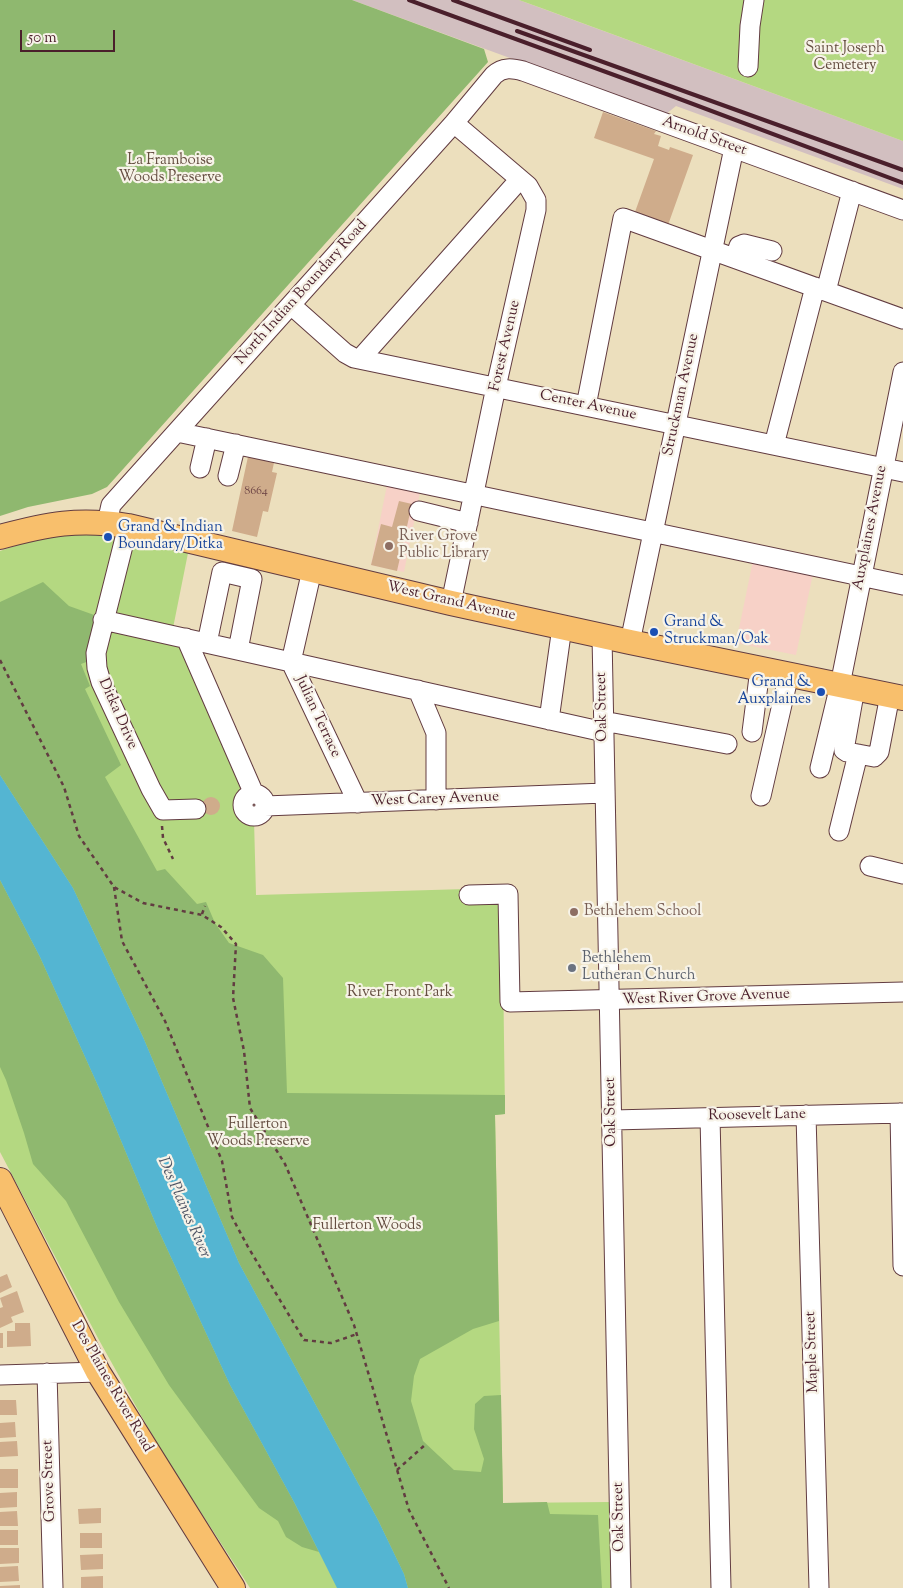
<!DOCTYPE html>
<html>
<head>
<meta charset="utf-8">
<style>
  body { margin:0 }
  #map { position:relative; width:903px; height:1588px; overflow:hidden; background:#ecdfbd; font-family:"Sorts Mill Goudy",serif }
  canvas { display:block }
  .scale { position:absolute; left:20px; top:30px; width:95px; height:22px; box-sizing:border-box; border:2px solid #4a1f2b; border-top:0; padding-left:6px; font-size:15px; line-height:18px; white-space:nowrap; color:#4a1f2b; -webkit-text-stroke:4px #f7f3e8; paint-order:stroke }
</style>
</head>
<body>
<div id="map">
<canvas width="903" height="1588"></canvas>
<div class="scale">50 m</div>
</div>
<script>
const context = document.querySelector('canvas').getContext('2d');
context.lineJoin = 'round';
function fillPath(path, color) {
  context.fillStyle = color;
  context.fill(path, 'evenodd');
}
function stroke(path, color, width, dash) {
  context.strokeStyle = color;
  context.lineWidth = width;
  context.lineCap = dash ? 'butt' : 'round';
  context.setLineDash(dash || []);
  context.stroke(path);
}
function write(font, color, halo, rows, align = 'center') {
  context.font = font + ' "Sorts Mill Goudy",serif';
  context.lineWidth = 4.5;
  context.setLineDash([]);
  context.textBaseline = 'middle';
  context.strokeStyle = halo;
  context.fillStyle = color;
  for (const [text, x, y, turn = 0] of rows) {
    context.save();
    context.translate(x, y);
    context.rotate((+turn || 0) * Math.PI / 180);
    context.textAlign = isNaN(turn) ? turn : align;
    if (halo) context.strokeText(text, 0, 0);
    context.fillText(text, 0, 0);
    context.restore();
  }
}
fillPath(new Path2D(`
  M 389,475 L 422,482 L 404,572 L 371,565 Z
  M 755,551 L 815,564 L 796,655 L 736,643 Z`), '#f7d1c7');
fillPath(new Path2D(`
  M 352,0 L 519,0 L 903,141 L 903,189 L 676,106 L 665,115 Z`), '#d2bfc0');
fillPath(new Path2D(`
  M 519,0 L 903,0 L 903,141 L 544,9 Z
  M 77,533 L 110,536 L 188,553 L 172,633 L 183,644 L 249,790 L 241,794 L 238,807 L 244,817 L 254,820 L 256,895 L 502,888 L 505,1114 L 495,1115 L 503,1503 L 610,1502 L 612,1588 L 250,1588 L 171,1466 L 143,1419 L 99,1340 L 0,1152 L 0,551 C 26,542 50,535 77,533 Z`), '#b4d881');
fillPath(new Path2D(`
  M 0,0 L 352,0 L 484,49 L 488,62 L 107,487 L 92,494 L 28,507 L 0,516 Z
  M 43,582 L 69,606 L 97,616 L 89,661 L 81,664 L 90,686 L 85,689 L 121,765 L 105,777 L 157,871 L 165,869 L 197,904 L 206,902 L 215,923 L 229,943 L 263,955 L 283,978 L 287,1093 L 505,1095 L 505,1114 L 495,1115 L 499,1321 L 473,1329 L 420,1359 L 414,1376 L 411,1401 L 423,1441 L 454,1470 L 481,1472 L 484,1459 L 474,1429 L 475,1404 L 484,1396 L 501,1395 L 503,1503 L 547,1502 L 550,1514 L 598,1515 L 602,1588 L 408,1588 L 404,1574 L 378,1520 L 239,1263 L 143,1037 L 73,888 L 0,775 L 0,602 Z
  M 0,880 L 40,957 L 99,1088 L 157,1227 L 230,1385 L 294,1502 L 319,1552 L 302,1547 L 286,1537 L 278,1521 L 259,1508 L 169,1385 L 119,1302 L 66,1201 L 33,1164 L 24,1133 L 6,1080 L 0,1067 Z`), '#8fb86f');
fillPath(new Path2D(`
  M 0,775 L 73,888 L 143,1037 L 239,1263 L 378,1520 L 404,1574 L 408,1588 L 337,1588 L 294,1502 L 230,1385 L 157,1227 L 99,1088 L 40,957 L 0,880 Z`), '#54b5d2');
fillPath(new Path2D(`
  M 603,112 L 656,131 L 654,134 L 661,136 L 658,146 L 669,150 L 670,147 L 693,155 L 668,225 L 635,212 L 654,159 L 594,138 Z
  M 249,452 L 275,458 L 272,472 L 277,473 L 268,512 L 263,511 L 257,537 L 232,531 Z
  M 399,501 L 412,504 L 397,571 L 371,565 L 381,524 L 392,527 Z
  M202 806a9 9 0 1 1 18 0a9 9 0 1 1-18 0Z
  M 7,1274 L 12,1287 L 0,1293 L 0,1277 Z
  M 17,1291 L 24,1312 L 11,1317 L 13,1322 L 0,1328 L 0,1308 L 3,1307 L 0,1298 Z
  M 15,1323 L 30,1323 L 31,1346 L 7,1347 L 7,1331 L 15,1331 Z
  M 0,1333 L 3,1333 L 3,1348 L 0,1348 Z
  M 0,1400 L 16,1400 L 17,1415 L 0,1415 Z
  M 15,1422 L 16,1437 L 0,1438 L 0,1423 Z
  M 17,1441 L 18,1456 L 0,1457 L 0,1442 Z
  M 0,1469 L 18,1469 L 18,1488 L 0,1488 Z
  M 17,1492 L 17,1507 L 0,1508 L 0,1493 Z
  M 101,1508 L 101,1523 L 79,1524 L 78,1509 Z
  M 17,1511 L 18,1526 L 0,1526 L 0,1512 Z
  M 0,1530 L 18,1530 L 18,1545 L 0,1545 Z
  M 80,1533 L 102,1533 L 102,1548 L 80,1548 Z
  M 0,1548 L 19,1548 L 19,1563 L 0,1564 Z
  M 103,1554 L 103,1569 L 81,1570 L 80,1555 Z
  M 18,1566 L 19,1581 L 0,1582 L 0,1567 Z
  M 103,1576 L 103,1588 L 81,1588 L 81,1577 Z
  M 20,1585 L 20,1588 L 0,1588 L 0,1586 Z`), '#cfac8b');
const minor = new Path2D(`
  M 748,67 L 750,26 L 754,0
  M 735,258 L 739,246 L 744,244 L 772,251
  M 826,291 L 852,191
  M 291,305 L 345,353 L 354,358 L 903,472
  M 360,359 L 520,179
  M 586,406 L 623,218 L 903,319
  M 177,432 L 903,585
  M 774,445 L 815,287
  M 200,468 L 207,438
  M 228,476 L 236,444
  M 419,511 L 468,523
  M 107,523 L 111,505 L 454,123 L 494,75 C 503,67 512,68 523,71 L 903,210
  M 128,526 L 96,653 L 97,668 L 101,682 L 151,789 L 163,810 L 196,809
  M 312,570 L 291,662 L 358,803
  M 451,603 L 496,387 L 536,210 L 536,200 L 528,186 L 454,123
  M 103,620 L 604,732
  M 602,636 L 621,1588
  M 186,638 L 254,794
  M 630,642 L 734,148
  M 207,643 L 222,572 L 252,579 L 238,650
  M 855,688 L 844,750 L 847,752 L 874,757 L 879,752 L 890,695
  M 418,690 L 436,733 L 436,800
  M 549,720 L 562,627
  M 603,721 L 727,744
  M 752,732 L 760,669
  M 820,768 L 840,685 L 903,372
  M243 805a11 11 0 1 1 22 0a11 11 0 1 1-22 0Z
  M 761,796 L 789,674
  M 265,806 L 605,793
  M 839,831 L 858,754
  M 870,866 L 903,874
  M 469,895 L 508,894 L 510,1002 L 903,992
  M 900,1113 L 903,1266
  M 806,1115 L 819,1588
  M 710,1117 L 721,1588
  M 612,1120 L 903,1113
  M 47,1373 L 53,1588
  M 0,1375 L 98,1372`);
const major = new Path2D(`
  M 0,537 C 47,524 79,518 128,526 L 451,603 L 630,642 L 903,698
  M 0,1180 L 98,1372 L 233,1588`);
stroke(minor, '#623c41', 21);
stroke(major, '#623c41', 26);
stroke(new Path2D(`
  M 0,660 L 64,787 L 79,836 L 114,887 L 143,903 L 202,915 L 221,927 L 236,944 L 233,998 L 244,1051 L 250,1108 L 285,1164 L 354,1325 L 409,1510 L 449,1588
  M 162,826 L 163,838 L 173,859
  M 114,887 L 122,941 L 165,1021 L 222,1161 L 232,1217 L 248,1247 L 304,1340 L 331,1343 L 357,1334
  M 202,914 L 205,906
  M 397,1470 L 426,1444`), '#623c41', 2.5, [4, 4]);
stroke(minor, '#fff', 19);
stroke(major, '#f8bf6c', 24);
stroke(new Path2D(`
  M 409,0 L 669,95 L 903,183
  M 453,0 L 590,50
  M 517,31 L 903,170`), '#4a1f2b', 4);
for (const [x, y, r, color] of [
  [108,537,5,"#1a4fb4"],
  [389,546,5,"#8d6e63"],
  [654,632,5,"#1a4fb4"],
  [821,692,5,"#1a4fb4"],
  [574,912,5,"#8d6e63"],
  [572,968,5,"#6b7280"]
]) {
  const dot = new Path2D();
  dot.arc(x, y, r, 0, 2 * Math.PI);
  context.fillStyle = color;
  context.fill(dot);
  stroke(dot, '#f7f3e8', 2);
}
write('12px', '#6b4243', null, [
  ["8664",256,492]
]);
write('15px', '#644d40', '#f7f3e8', [
  ["Saint Joseph",845,49],
  ["Cemetery",845,66],
  ["La Framboise",170,161],
  ["Woods Preserve",170,178],
  ["River Front Park",400,993],
  ["Fullerton",258,1125],
  ["Woods Preserve",258,1142],
  ["Fullerton Woods",367,1226]
]);
write('15px', '#4a1f2b', '#f7f3e8', [
  ["Arnold Street",704,137,20],
  ["North Indian Boundary Road",302,293,-48],
  ["Forest Avenue",506,346,-77],
  ["Struckman Avenue",682,395,-78],
  ["Center Avenue",588,406,12],
  ["Auxplaines Avenue",871,528,-79],
  ["West Grand Avenue",451,602,13],
  ["Oak Street",603,707,-91],
  ["Ditka Drive",117,714,66],
  ["Julian Terrace",317,717,65],
  ["West Carey Avenue",435,800,-2],
  ["West River Grove Avenue",706,998,-2],
  ["Oak Street",612,1112,-91],
  ["Roosevelt Lane",757,1116,-1],
  ["Maple Street",813,1352,-92],
  ["Des Plaines River Road",111,1387,60],
  ["Grove Street",50,1481,-92],
  ["Oak Street",620,1517,-91]
]);
write('15px', '#164399', '#f7f3e8', [
  ["Grand & Indian",118,528],
  ["Boundary/Ditka",118,545],
  ["Grand &",664,623],
  ["Struckman/Oak",664,640],
  ["Grand &",811,683,"right"],
  ["Auxplaines",811,700,"right"]
], 'left');
write('15px', '#785e54', '#f7f3e8', [
  ["River Grove",399,537],
  ["Public Library",399,554],
  ["Bethlehem School",584,912]
], 'left');
write('15px', '#5b616d', '#f7f3e8', [
  ["Bethlehem",582,959],
  ["Lutheran Church",582,976]
], 'left');
write('italic 16px', '#4e5465', '#f7f3e8', [
  ["Des Plaines River",183,1208,66]
]);
</script>
</body>
</html>
